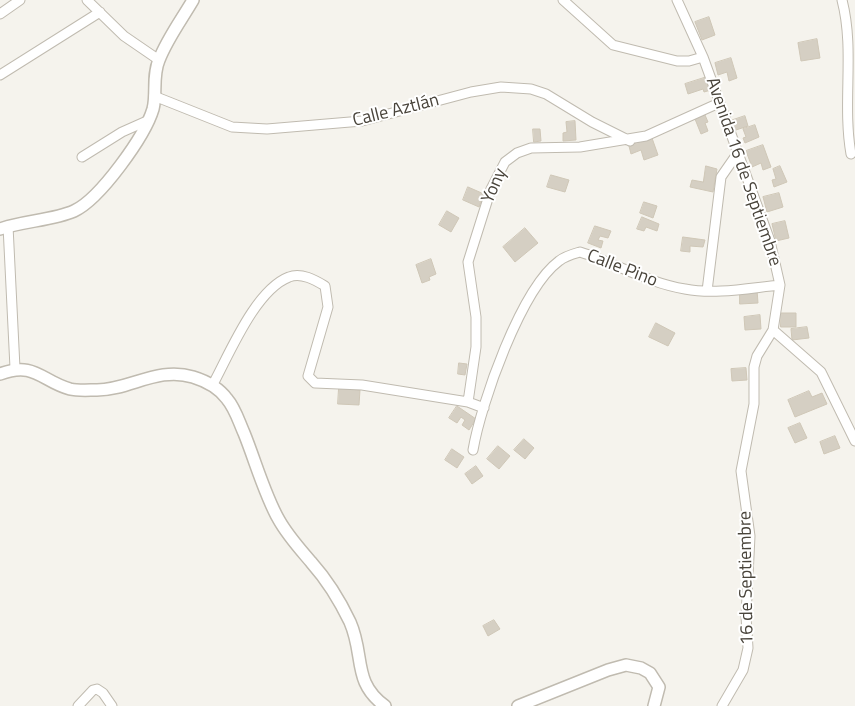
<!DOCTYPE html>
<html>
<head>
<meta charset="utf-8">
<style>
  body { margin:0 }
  canvas { display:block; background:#f5f3ed }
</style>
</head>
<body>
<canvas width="855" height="706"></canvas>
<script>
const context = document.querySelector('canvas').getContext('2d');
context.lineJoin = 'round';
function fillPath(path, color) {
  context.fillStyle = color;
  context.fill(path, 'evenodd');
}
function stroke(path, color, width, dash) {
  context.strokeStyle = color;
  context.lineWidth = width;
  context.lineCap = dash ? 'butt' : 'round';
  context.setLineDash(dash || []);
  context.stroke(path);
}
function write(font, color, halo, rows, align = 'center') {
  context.font = font + ' "Titillium Web",sans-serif';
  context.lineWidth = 4;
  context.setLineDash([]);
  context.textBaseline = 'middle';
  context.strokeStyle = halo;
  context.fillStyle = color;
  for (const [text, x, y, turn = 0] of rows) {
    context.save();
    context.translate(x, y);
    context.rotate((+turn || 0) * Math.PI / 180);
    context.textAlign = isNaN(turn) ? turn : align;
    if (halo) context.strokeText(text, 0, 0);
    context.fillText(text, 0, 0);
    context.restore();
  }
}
const building = new Path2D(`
  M 709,17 L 715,35 L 702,40 L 695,22 Z
  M 817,39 L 820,58 L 801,61 L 798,43 Z
  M 731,58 L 737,78 L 729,81 L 727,72 L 718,75 L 715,63 Z
  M 707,77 L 711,90 L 704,92 L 703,89 L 688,94 L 685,84 Z
  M 705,115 L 708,122 L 705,123 L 708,131 L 701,134 L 695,119 Z
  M 745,116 L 748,126 L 733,131 L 730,121 Z
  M 575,121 L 576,140 L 563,141 L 563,133 L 567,132 L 566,122 Z
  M 755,125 L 759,137 L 745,143 L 743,138 L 746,137 L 743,129 Z
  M 533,129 L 540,129 L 541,141 L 534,142 Z
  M 652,138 L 658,155 L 644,160 L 641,150 L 631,154 L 629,146 Z
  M 763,145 L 771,167 L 763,170 L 761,163 L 752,167 L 746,151 Z
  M 706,166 L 717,169 L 713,192 L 690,187 L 692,180 L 703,182 Z
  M 780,166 L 787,182 L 774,187 L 772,180 L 776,179 L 773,169 Z
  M 551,175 L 569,180 L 565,192 L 547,187 Z
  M 468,187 L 484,194 L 479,207 L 463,200 Z
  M 779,193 L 783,207 L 767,212 L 763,197 Z
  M 644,202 L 657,206 L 653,218 L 640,213 Z
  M 447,211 L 459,218 L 451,232 L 439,225 Z
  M 642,217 L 659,224 L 657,231 L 646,227 L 644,231 L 637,229 Z
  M 785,221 L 789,238 L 776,241 L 772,224 Z
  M 595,226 L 611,231 L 608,238 L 600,236 L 598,240 L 603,241 L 601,248 L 588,243 Z
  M 525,228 L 538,243 L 515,262 L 503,247 Z
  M 683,237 L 705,240 L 703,247 L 690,246 L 690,252 L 681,251 Z
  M 431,259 L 436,274 L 429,277 L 430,280 L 422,283 L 416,265 Z
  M 740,290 L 757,290 L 758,303 L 740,304 Z
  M 780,313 L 796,313 L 796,327 L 781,327 Z
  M 760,315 L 761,329 L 745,330 L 744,317 Z
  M 656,323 L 675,333 L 668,346 L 649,337 Z
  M 807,327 L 809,338 L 792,340 L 791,329 Z
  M 459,363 L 467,364 L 465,375 L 458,374 Z
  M 746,368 L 747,380 L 732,381 L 731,369 Z
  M 339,388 L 360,390 L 359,405 L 338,404 Z
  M 809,391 L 812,397 L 822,393 L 827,404 L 795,417 L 788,400 Z
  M 457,406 L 476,419 L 469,430 L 462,425 L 465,420 L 461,417 L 457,423 L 449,418 Z
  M 800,423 L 807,438 L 795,443 L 788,428 Z
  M 835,436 L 840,448 L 824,454 L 820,442 Z
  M 524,439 L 534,448 L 525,459 L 514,450 Z
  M 498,446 L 510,456 L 499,469 L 487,459 Z
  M 452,449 L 464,457 L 457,468 L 445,460 Z
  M 476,466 L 483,476 L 472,484 L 465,474 Z
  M 494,620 L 500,629 L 488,636 L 483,626 Z`);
fillPath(building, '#d5cfc3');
stroke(building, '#cfc7b7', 1);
const minor = new Path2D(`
  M 87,0 L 124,36 L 159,60
  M 563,0 L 613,45 L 677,61 L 689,61 L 703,57
  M 677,0 L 703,57 L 770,241 L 780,285 L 773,330 L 821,372 L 855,441
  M 842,0 C 855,50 842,103 851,154
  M 0,14 L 20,0
  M 0,75 L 100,12
  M 154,96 L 232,127 L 267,129 L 362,121 L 471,92 L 501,87 L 531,89 L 546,94 L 592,122 L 630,141
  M 82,157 L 122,132 L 149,120
  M 8,226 L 15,368
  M 707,291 L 721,177 L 737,154
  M 212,386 C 229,355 255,290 289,277 C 301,272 315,280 325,286 L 328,307 L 308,376 L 315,383 L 362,385 L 468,402 L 484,408
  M 468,402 L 476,347 L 476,317 L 468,262 L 491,189 L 505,162 L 517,153 L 531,148 L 580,147 L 646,136 L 719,103
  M 473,450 C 481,403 521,289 559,261 C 565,256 573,254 580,252 C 615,263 648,283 685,289 C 715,295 749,288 780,285
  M 78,706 L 93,690 L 97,689 L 103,693 L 112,706
  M 722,706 L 743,670 L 748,648 L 746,616 L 750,536 L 741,471 L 754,404 L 754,367 L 757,356 L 773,330`);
const tertiary = new Path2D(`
  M 0,229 C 23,221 54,220 74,211 C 100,199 145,136 153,109 C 157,94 152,76 159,60 C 167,39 182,19 193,0
  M 0,374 C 35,361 41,381 70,389 C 78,391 89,390 97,390 C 130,390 158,366 193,377 C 206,381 219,388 227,399 C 235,408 239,422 244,433 C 255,460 265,496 279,520 C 288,536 300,549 311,562 C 327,580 340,601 350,622 C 365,656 352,682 385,706
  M 518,706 L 608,670 L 626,665 L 641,668 L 650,673 L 659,687 L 654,706`);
stroke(minor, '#c0bbb0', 11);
stroke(tertiary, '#c0bbb0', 14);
stroke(minor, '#fff', 9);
stroke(tertiary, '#fff', 11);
write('18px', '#49443b', '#fff', [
  ["Calle Aztlán",396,111,-14],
  ["Avenida 16 de Septiembre",743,172,71],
  ["Yony",495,186,-66],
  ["Calle Pino",622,269,21],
  ["16 de Septiembre",747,578,-91]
]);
</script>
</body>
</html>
